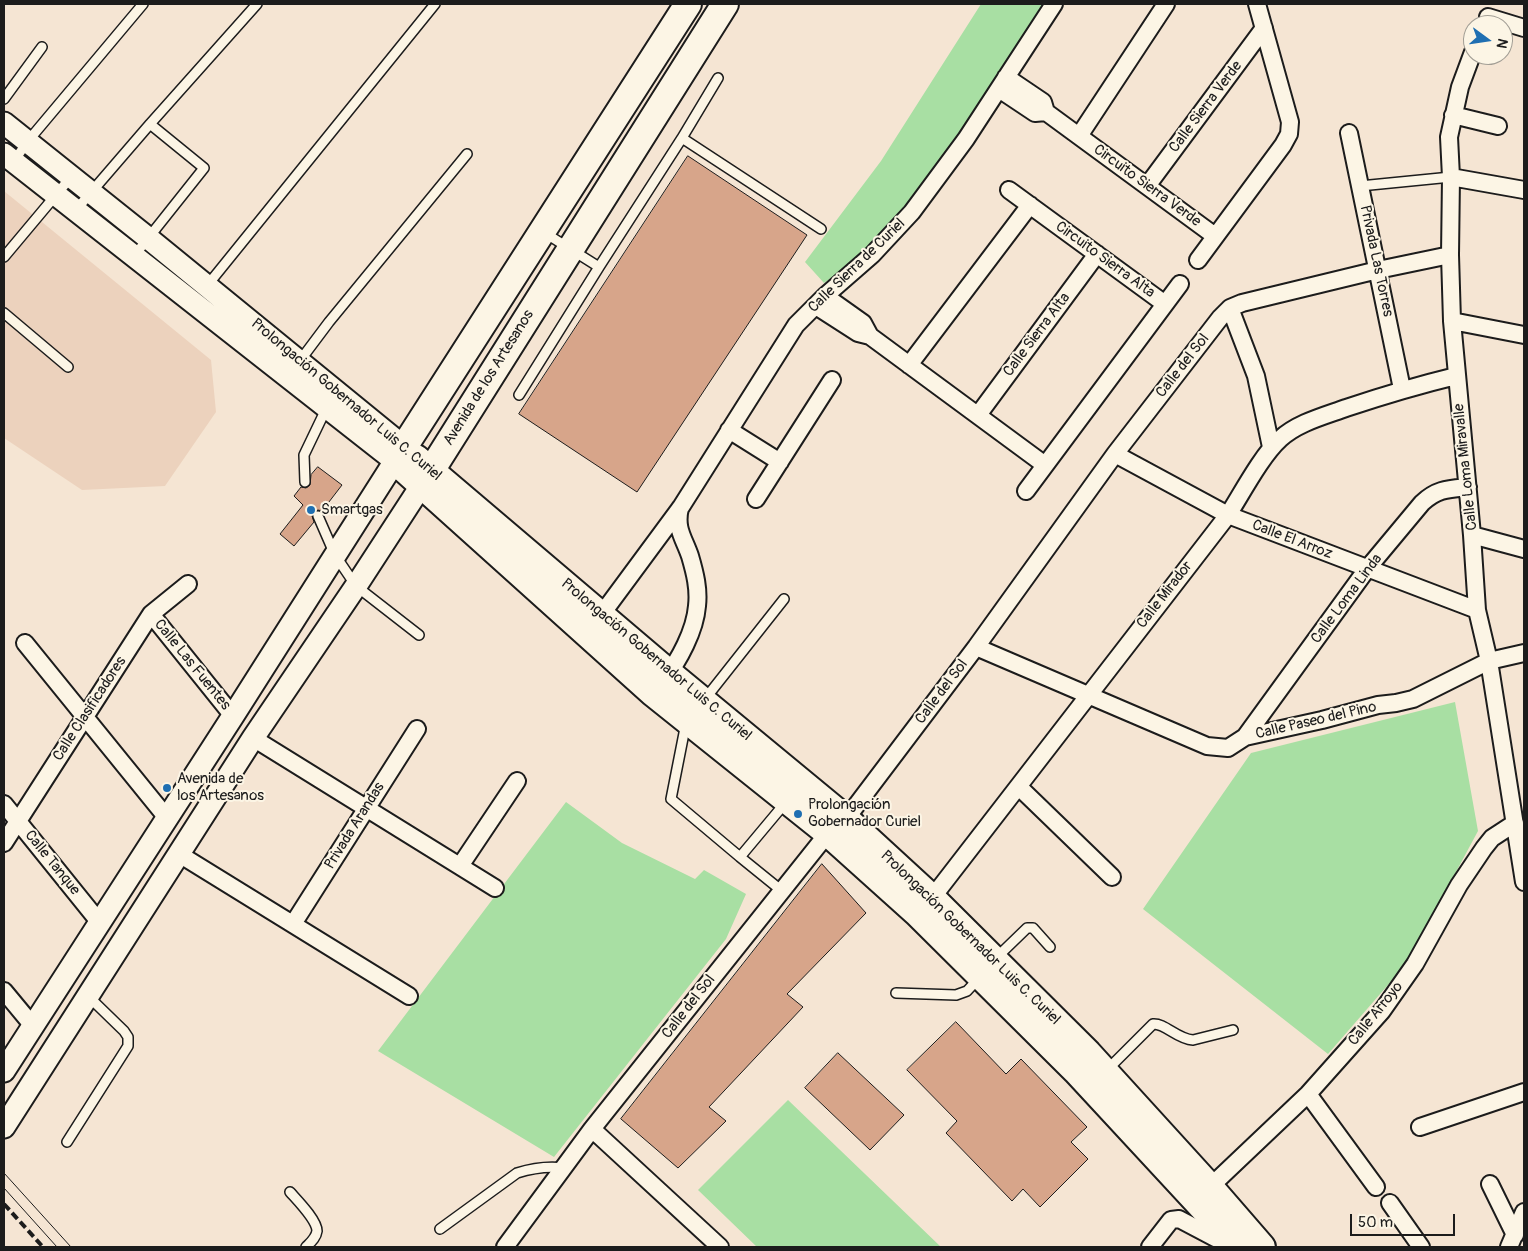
<!DOCTYPE html>
<html>
<head>
<meta charset="utf-8">
<style>
  body { margin:0 }
  #map { position:relative; width:1528px; height:1251px; overflow:hidden; background:#f5e5d3; font-family:Pangolin,sans-serif }
  canvas { display:block }
  .frame { position:absolute; inset:0; border:5px solid #1c1c1c; pointer-events:none }
  .north { position:absolute; left:1463px; top:15px; width:50px; height:50px; box-sizing:border-box; background:#fcf5e5; border:1px solid #a29e95; border-radius:50%; rotate:104deg; font-size:14px; font-weight:700; line-height:20px; text-align:center; color:#1c1c1c }
  .north::after { content:''; display:block; margin:auto; width:18px; height:22px; background:#1f6fb2; clip-path:polygon(50% 0,100% 100%,50% 72%,0 100%) }
  .scale { position:absolute; left:1350px; top:1214px; width:105px; height:22px; box-sizing:border-box; border:2px solid #1c1c1c; border-top:0; padding-left:6px; font-size:15px; line-height:18px; white-space:nowrap; color:#1c1c1c; -webkit-text-stroke:4px #fcf5e5; paint-order:stroke }
</style>
</head>
<body>
<div id="map">
<canvas width="1528" height="1251"></canvas>
<div class="frame"></div>
<div class="north">N</div>
<div class="scale">50 m</div>
</div>
<script>
const context = document.querySelector('canvas').getContext('2d');
context.lineJoin = 'round';
function fillPath(path, color) {
  context.fillStyle = color;
  context.fill(path, 'evenodd');
}
function stroke(path, color, width, dash) {
  context.strokeStyle = color;
  context.lineWidth = width;
  context.lineCap = dash ? 'butt' : 'round';
  context.setLineDash(dash || []);
  context.stroke(path);
}
function write(font, color, halo, rows, align = 'center') {
  context.font = font + ' Pangolin,sans-serif';
  context.lineWidth = 4;
  context.setLineDash([]);
  context.textBaseline = 'middle';
  context.strokeStyle = halo;
  context.fillStyle = color;
  for (const [text, x, y, turn = 0] of rows) {
    context.save();
    context.translate(x, y);
    context.rotate((+turn || 0) * Math.PI / 180);
    context.textAlign = isNaN(turn) ? turn : align;
    if (halo) context.strokeText(text, 0, 0);
    context.fillText(text, 0, 0);
    context.restore();
  }
}
fillPath(new Path2D(`
  M 4,191 L 211,360 L 216,412 L 165,486 L 82,490 L 4,438 Z`), '#ecd2bd');
fillPath(new Path2D(`
  M 981,4 L 1046,4 L 911,204 L 860,259 L 824,283 L 805,262 L 881,161 Z
  M 1455,702 L 1478,831 L 1407,963 L 1328,1054 L 1143,909 L 1251,753 Z
  M 566,802 L 622,843 L 695,879 L 704,870 L 746,894 L 726,939 L 554,1157 L 378,1051 Z
  M 788,1100 L 941,1247 L 757,1247 L 698,1190 Z`), '#a8dfa3');
const building = new Path2D(`
  M 688,156 L 807,235 L 637,492 L 519,414 Z
  M 318,467 L 342,485 L 322,511 L 318,510 L 313,512 L 312,516 L 314,522 L 294,546 L 280,534 L 303,505 L 294,496 L 301,487 L 306,488 L 310,485 L 311,475 Z
  M 822,864 L 866,913 L 787,994 L 803,1007 L 709,1107 L 726,1121 L 678,1168 L 621,1119 Z
  M 956,1022 L 1006,1074 L 1021,1059 L 1087,1127 L 1071,1142 L 1088,1159 L 1040,1207 L 1023,1189 L 1012,1201 L 946,1133 L 957,1121 L 907,1070 Z
  M 838,1053 L 904,1115 L 870,1150 L 805,1088 Z`);
fillPath(building, '#d7a58a');
stroke(building, '#1c1c1c', 1);
const service = new Path2D(`
  M 4,99 L 42,47
  M 150,124 L 257,4
  M 682,138 L 718,78
  M 14,161 L 28,141 L 143,4
  M 1360,186 L 1451,177
  M 75,211 L 150,124 L 204,168 L 134,256
  M 545,233 L 599,267 L 682,138 L 821,229
  M 4,257 L 71,177
  M 206,287 L 435,4
  M 4,313 L 68,367
  M 299,362 L 329,322 L 467,154
  M 519,395 L 599,267
  M 305,482 L 304,455 L 327,407
  M 318,516 L 335,555 L 356,586 L 419,635
  M 705,699 L 784,599
  M 686,723 L 671,799 L 740,857 L 786,802
  M 740,857 L 782,891
  M 995,959 L 1027,928 L 1033,928 L 1050,947
  M 896,993 L 956,995 L 967,991 L 979,978
  M 1107,1070 L 1153,1024 C 1165,1023 1177,1039 1193,1040 L 1233,1030
  M 67,1142 L 128,1046 L 128,1037 L 124,1031 L 88,996
  M 290,1192 C 297,1200 317,1220 317,1231 C 316,1238 311,1242 306,1247
  M 440,1229 L 517,1173 C 533,1168 548,1166 564,1168`);
const minor = new Path2D(`
  M 1488,17 L 1524,28
  M 1473,52 L 1460,87 L 1449,137 L 1451,177 L 1450,255 L 1452,321 L 1472,535 L 1477,610 L 1489,661 L 1524,882
  M 1006,77 L 1043,102 L 1046,112 L 1215,236
  M 999,89 L 1035,113 L 1046,112
  M 1453,115 L 1498,126
  M 1349,133 L 1402,389
  M 1079,136 L 1166,4
  M 1451,177 L 1524,190
  M 1147,186 L 1264,28
  M 1009,190 L 1165,304
  M 1198,260 L 1283,145 L 1289,134 L 1290,122 L 1257,4
  M 825,296 L 863,323 L 870,336
  M 816,306 L 858,333 L 870,336 L 1045,465
  M 1230,308 L 1256,376 L 1271,447
  M 1452,321 L 1524,335
  M 909,365 L 1030,205
  M 978,415 L 1097,254
  M 729,430 L 780,462
  M 1115,454 L 1228,515 L 1477,610
  M 1026,491 L 1180,284
  M 756,499 L 832,380
  M 1472,535 L 1524,549
  M 151,614 L 233,716
  M 596,622 L 681,507 L 796,325 L 825,296 L 872,255 L 912,212 L 966,139 L 1054,4
  M 25,643 L 167,818
  M 976,647 L 1207,746 L 1228,748 L 1245,737 L 1322,720 L 1378,705 L 1396,703 L 1413,699 L 1489,661 L 1524,653
  M 664,680 C 679,660 695,631 697,606 C 699,589 695,573 690,556 C 684,538 675,529 680,508
  M 1245,737 L 1367,569 L 1422,503 C 1437,489 1448,489 1468,487
  M 253,738 L 495,888
  M 1019,787 L 1112,877
  M 4,804 L 100,923
  M 4,843 L 151,614 L 188,584
  M 179,854 L 409,996
  M 460,866 L 517,781
  M 932,898 L 1228,515 C 1242,493 1262,455 1280,439 C 1297,423 1324,416 1346,408 C 1382,396 1419,385 1456,376
  M 293,924 L 417,729
  M 4,991 L 33,1026
  M 1308,1094 L 1376,1187
  M 1420,1127 L 1524,1092
  M 592,1129 L 720,1247
  M 1490,1184 L 1515,1235
  M 1210,1187 L 1308,1094 L 1382,1011 L 1415,964 L 1459,885 L 1484,848 L 1492,838 L 1515,823
  M 1390,1203 L 1421,1247
  M 505,1247 L 592,1129 L 828,833 L 846,819 L 976,647 L 1115,454 L 1220,318 L 1230,308 L 1242,303 L 1378,270 L 1450,255
  M 1150,1247 L 1171,1220 L 1179,1219 L 1215,1238 L 1231,1244
  M 1509,1247 L 1524,1212`);
const tertiary = new Path2D(`
  M 4,123 L 148,238 L 404,447
  M 4,154 L 395,461 L 233,716 L 4,1071
  M 4,1127 L 253,738 L 356,586 L 421,486`);
const primary = new Path2D(`
  M 688,4 L 395,461 L 653,693 L 828,833 L 917,913 L 1076,1071 L 1239,1247
  M 416,458 L 669,673 L 846,819 L 932,898 L 1088,1053 L 1210,1187 L 1262,1247
  M 422,485 L 725,4`);
stroke(service, '#1c1c1c', 12);
stroke(minor, '#1c1c1c', 20);
stroke(tertiary, '#1c1c1c', 25);
stroke(primary, '#1c1c1c', 30);
stroke(service, '#fcf5e5', 9);
stroke(minor, '#fcf5e5', 16);
stroke(tertiary, '#fcf5e5', 21);
stroke(primary, '#fcf5e5', 26);
stroke(new Path2D(`
  M 4,1173 L 71,1247
  M 4,1188 L 57,1247`), '#1c1c1c', 1);
stroke(new Path2D(`
  M 4,1204 L 43,1247`), '#1c1c1c', 4, [8, 4]);
for (const [x, y, r, color] of [
  [311,510,5,"#1f6fb2"],
  [167,788,5,"#1f6fb2"],
  [798,814,5,"#1f6fb2"]
]) {
  const dot = new Path2D();
  dot.arc(x, y, r, 0, 2 * Math.PI);
  context.fillStyle = color;
  context.fill(dot);
  stroke(dot, '#fcf5e5', 2);
}
write('15px', '#1c1c1c', '#fcf5e5', [
  ["Calle Sierra Verde",1206,107,-53],
  ["Circuito Sierra Verde",1147,186,36],
  ["Circuito Sierra Alta",1105,260,36],
  ["Privada Las Torres",1376,261,78],
  ["Calle Sierra de Curiel",857,266,-44],
  ["Calle Sierra Alta",1037,335,-53],
  ["Calle del Sol",1183,366,-52],
  ["Avenida de los Artesanos",489,378,-58],
  ["Prolongación Gobernador Luis C. Curiel",346,400,40],
  ["Calle Loma Miravalle",1466,467,-96],
  ["Calle El Arroz",1292,540,21],
  ["Calle Mirador",1165,595,-52],
  ["Calle Loma Linda",1347,599,-53],
  ["Prolongación Gobernador Luis C. Curiel",656,660,40],
  ["Calle Las Fuentes",192,665,51],
  ["Calle del Sol",942,692,-53],
  ["Calle Clasificadores",90,709,-57],
  ["Calle Paseo del Pino",1316,721,-13],
  ["Privada Arandas",355,826,-58],
  ["Calle Tanque",52,863,51],
  ["Prolongación Gobernador Luis C. Curiel",970,938,44],
  ["Calle del Sol",689,1007,-52],
  ["Calle Arroyo",1376,1014,-51]
]);
write('15px', '#1c1c1c', '#fcf5e5', [
  ["Smartgas",321,510],
  ["Avenida de",177,779],
  ["los Artesanos",177,796],
  ["Prolongación",808,805],
  ["Gobernador Curiel",808,822]
], 'left');
</script>
</body>
</html>
